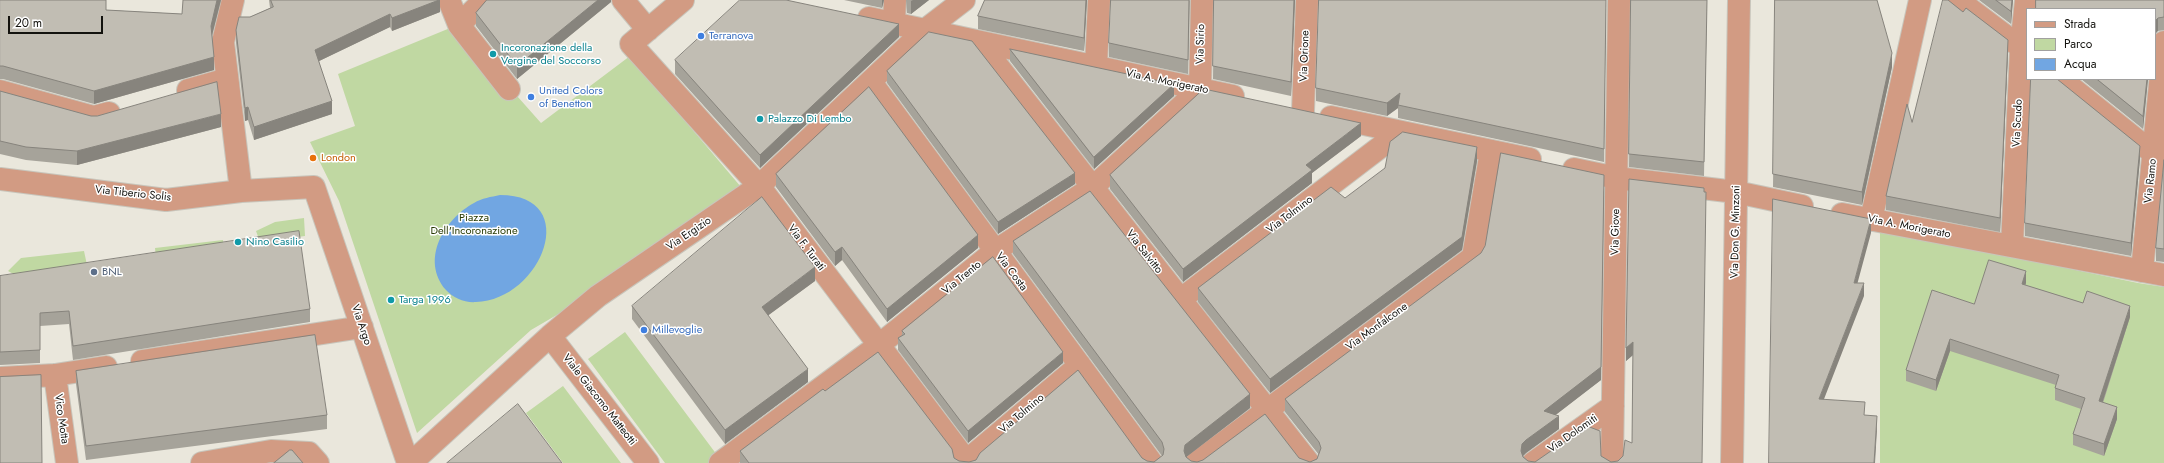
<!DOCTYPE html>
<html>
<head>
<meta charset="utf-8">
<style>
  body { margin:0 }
  #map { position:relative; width:2164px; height:463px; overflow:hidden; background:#eae7dc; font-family:Jost,sans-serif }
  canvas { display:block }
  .legend { position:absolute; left:2026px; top:8px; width:130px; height:72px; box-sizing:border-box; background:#fff; border:1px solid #a1a09f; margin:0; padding:5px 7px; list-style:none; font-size:12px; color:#13120e }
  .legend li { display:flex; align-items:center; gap:8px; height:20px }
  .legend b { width:20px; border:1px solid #a1a09f }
  .scale { position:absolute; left:8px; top:16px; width:95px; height:18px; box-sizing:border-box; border:2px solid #13120e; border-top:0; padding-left:5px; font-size:12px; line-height:14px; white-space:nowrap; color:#13120e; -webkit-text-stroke:3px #fff; paint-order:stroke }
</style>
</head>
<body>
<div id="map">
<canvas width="2164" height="463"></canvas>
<ul class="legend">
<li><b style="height:5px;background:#d29b83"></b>Strada</li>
<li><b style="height:11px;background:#c0d8a2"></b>Parco</li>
<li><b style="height:11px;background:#71a6e2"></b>Acqua</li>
</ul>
<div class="scale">20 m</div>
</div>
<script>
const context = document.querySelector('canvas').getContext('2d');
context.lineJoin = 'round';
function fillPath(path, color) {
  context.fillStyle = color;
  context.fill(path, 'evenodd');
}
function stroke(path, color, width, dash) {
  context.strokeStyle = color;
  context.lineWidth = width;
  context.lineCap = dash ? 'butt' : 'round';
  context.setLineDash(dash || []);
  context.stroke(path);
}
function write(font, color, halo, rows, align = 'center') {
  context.font = font + ' Jost,sans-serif';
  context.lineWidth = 3;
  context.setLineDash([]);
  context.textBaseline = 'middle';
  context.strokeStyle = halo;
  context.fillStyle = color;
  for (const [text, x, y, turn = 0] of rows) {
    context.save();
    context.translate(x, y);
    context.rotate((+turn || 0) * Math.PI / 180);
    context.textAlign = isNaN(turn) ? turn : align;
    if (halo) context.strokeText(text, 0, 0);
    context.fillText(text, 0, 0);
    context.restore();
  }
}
fillPath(new Path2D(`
  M 455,26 L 541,123 L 630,56 L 741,187 L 591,295 L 531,330 L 417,433 L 339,201 L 310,142 L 355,126 L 338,74 Z
  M 304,218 L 305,236 L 260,242 L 256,231 L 275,222 Z
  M 1880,229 L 2138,283 L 2164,287 L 2164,463 L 1880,463 Z
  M 223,240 L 224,249 L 156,258 L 155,248 Z
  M 84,251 L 87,265 L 17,276 L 8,271 L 21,258 Z
  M 625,332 L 723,463 L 665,463 L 588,359 Z
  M 563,386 L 621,463 L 563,463 L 526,413 Z`), '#c0d8a2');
fillPath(new Path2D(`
  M 500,195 C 583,195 542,300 476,302 C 465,303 453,298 446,290 C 420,260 444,219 474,203 C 482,198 491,197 500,195 Z`), '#71a6e2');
const minor = new Path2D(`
  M 233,0 L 223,42 L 241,191
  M 449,0 L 459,25 L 509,89
  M 623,0 L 648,30
  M 683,0 L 631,44 L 759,186 L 968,463
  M 1958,0 L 2027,52
  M 869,18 L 1233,96
  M 894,23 L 895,0
  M 459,25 L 484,0
  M 979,42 L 1309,463
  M 1096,67 L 1099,0
  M 2061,79 L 2163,161
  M 871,82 L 1152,463
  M 188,90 L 227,79
  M 0,91 L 94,117 L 109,113
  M 1303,111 L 1307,0
  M 1331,117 L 1530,159
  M 1574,169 L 1617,178 L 1736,192 L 1802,206
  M 0,179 L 166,200 L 241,191 L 314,187 L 408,463
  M 1842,214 L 2164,275
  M 1871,220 L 1920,0
  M 2012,246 L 2021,47 L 2026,0
  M 2142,271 L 2164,42
  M 1181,299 L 1400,132
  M 550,336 L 648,463
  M 142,361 L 362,327
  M 55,375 L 67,463
  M 0,378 L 55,375 L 106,367
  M 202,463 L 271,451 L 309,453 L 318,463
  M 411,463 L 550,336 L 598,296 L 759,186 L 925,30 L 964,0
  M 720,463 L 879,345 L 995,251 L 1093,187 L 1200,89 L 1202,0
  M 964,463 L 1080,365
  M 1196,463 L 1473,257 L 1491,151
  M 1533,463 L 1613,406
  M 1612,463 L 1619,0
  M 1732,463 L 1739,0`);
stroke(minor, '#c8c5bb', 24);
stroke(minor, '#d29b83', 22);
fillPath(new Path2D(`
  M 0,0 L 106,10 L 182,14 L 221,0 L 212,36 L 214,70 L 94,104 L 3,79 L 0,79 Z
  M 269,0 L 440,0 L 440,12 L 392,31 L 390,27 L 319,61 L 332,114 L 254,140 L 248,120 L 245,121 L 236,43 L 236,30 L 250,17 L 270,8 Z
  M 487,0 L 611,0 L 611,2 L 517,79 L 476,26 L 476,13 Z
  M 844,0 L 884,0 L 882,8 Z
  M 906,0 L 929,0 L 911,14 L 907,13 Z
  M 985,0 L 1087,0 L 1084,51 L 978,29 L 978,16 Z
  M 1190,0 L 1188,74 L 1109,57 L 1109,43 Z
  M 1214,0 L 1295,0 L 1291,96 L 1213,79 Z
  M 1606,0 L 1604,162 L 1398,118 L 1398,108 L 1387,116 L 1316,101 L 1316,88 Z
  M 1631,0 L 1707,0 L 1704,176 L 1629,167 Z
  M 1775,0 L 1892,67 L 1862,205 L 1773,187 Z
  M 1979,0 L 2013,0 L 2011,24 Z
  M 2036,0 L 2164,0 L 2164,30 L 2158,31 Z
  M 899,37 L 760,168 L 675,74 L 675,60 Z
  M 1010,49 L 1174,96 L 1094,169 L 1010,61 Z
  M 2008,53 L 2000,232 L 1886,210 L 1886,196 L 1912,122 Z
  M 887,71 L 1075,184 L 998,234 L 887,83 Z
  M 2081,79 L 2148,79 L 2143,129 Z
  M 0,91 L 91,116 L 221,127 L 77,165 L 26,160 L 0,154 Z
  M 1361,136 L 1312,173 L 1312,183 L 1183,282 L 1110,189 L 1110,175 Z
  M 2140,159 L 2131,256 L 2025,236 L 2025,223 Z
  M 2164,160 L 2164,262 L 2156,261 L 2156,248 Z
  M 1477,161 L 1462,250 L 1270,393 L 1198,302 L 1198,288 Z
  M 776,174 L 978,248 L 887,322 L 842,260 L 835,266 L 776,187 Z
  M 1629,179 L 1702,463 L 740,463 L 740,451 L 825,391 L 954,458 L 959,461 L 969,462 L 1142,458 L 1147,461 L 1154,462 L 1162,456 L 1013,254 L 1013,241 L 1250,408 L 1186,457 L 1191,461 L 1197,462 L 1299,458 L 1310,462 L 1317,459 L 1319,455 L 1285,412 L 1285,399 L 1601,380 L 1555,415 L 1559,429 L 1526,453 L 1523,456 L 1528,461 L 1535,462 L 1601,456 L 1611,462 L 1618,461 L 1623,456 L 1632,443 L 1633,355 L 1626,361 Z
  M 0,276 L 310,309 L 310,322 L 73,360 L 69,324 L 40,326 L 40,363 L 0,365 Z
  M 815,281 L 768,315 L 808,382 L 725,444 L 632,319 L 632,306 Z
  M 2026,283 L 2025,285 L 2083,303 L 2130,317 L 2103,403 L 2117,419 L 2104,456 L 2073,445 L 2073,434 L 2081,409 L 2055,400 L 2055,388 L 2056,385 L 1950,351 L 1936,391 L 1906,381 L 1906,370 L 1974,304 Z
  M 902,331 L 1063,363 L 968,443 L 898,350 L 898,338 L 902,335 Z
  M 76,371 L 327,415 L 327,429 L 86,460 L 76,384 Z`), '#a6a39a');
fillPath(new Path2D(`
  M 217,0 L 221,0 L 211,39 L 211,26 Z
  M 439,0 L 440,0 L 440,12 L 392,31 L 392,18 Z
  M 598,0 L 611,0 L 611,2 L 517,79 L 517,66 Z
  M 882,0 L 884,0 L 882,8 Z
  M 913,0 L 929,0 L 911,14 L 911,1 Z
  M 1086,0 L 1087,0 L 1084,51 L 1084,38 Z
  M 1294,0 L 1295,0 L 1291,96 L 1291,82 Z
  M 2012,0 L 2013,0 L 2011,24 L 2011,11 Z
  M 390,14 L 390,27 L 315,63 L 315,50 Z
  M 2158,18 L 2158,31 L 2155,34 L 2155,21 Z
  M 899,24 L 899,37 L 760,168 L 760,155 Z
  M 2008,40 L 2008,53 L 2000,232 L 2000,218 Z
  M 1892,53 L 1892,67 L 1862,205 L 1862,192 Z
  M 214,57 L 214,70 L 94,104 L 94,91 Z
  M 2147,79 L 2148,79 L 2143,129 L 2143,116 Z
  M 1174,84 L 1174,96 L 1094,169 L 1094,157 Z
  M 1400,93 L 1398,108 L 1387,116 L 1387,103 Z
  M 332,101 L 332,114 L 254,140 L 254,127 Z
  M 248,107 L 248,120 L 245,121 L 245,108 Z
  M 221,114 L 221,127 L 77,165 L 77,151 Z
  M 1361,123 L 1361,136 L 1312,173 L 1312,183 L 1183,282 L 1183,269 L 1306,165 Z
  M 2140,146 L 2140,159 L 2131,256 L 2131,243 Z
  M 1477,147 L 1477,161 L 1462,250 L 1270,393 L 1270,379 Z
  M 1075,173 L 1075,184 L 998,234 L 998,222 Z
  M 1604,188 L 1601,380 L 1544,424 L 1544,411 Z
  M 1871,219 L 1871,233 L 1854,296 L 1854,283 Z
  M 978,235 L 978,248 L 887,322 L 887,309 Z
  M 842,247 L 842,260 L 835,266 L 835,252 Z
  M 815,267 L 815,281 L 762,320 L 762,307 Z
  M 2026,271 L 2026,283 L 2022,295 L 2022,284 Z
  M 1864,283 L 1864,296 L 1819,412 L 1819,399 Z
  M 2130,306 L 2130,317 L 2099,413 L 2099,401 Z
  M 1950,339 L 1950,351 L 1936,391 L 1936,380 Z
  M 1633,342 L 1633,355 L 1626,361 L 1626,348 Z
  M 1063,352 L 1063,363 L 968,443 L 968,431 Z
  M 808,369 L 808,382 L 725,444 L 725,430 Z
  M 1250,394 L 1250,408 L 1185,458 L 1184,451 L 1185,445 Z
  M 2117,407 L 2117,419 L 2104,456 L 2104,444 Z
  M 1559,416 L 1559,429 L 1526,453 L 1522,457 L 1521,451 L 1522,444 L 1526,440 Z
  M 1877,416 L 1877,429 L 1875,463 L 1874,463 Z`), '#87847d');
const building = new Path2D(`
  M 0,0 L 106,0 L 106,10 L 182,14 L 183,0 L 217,0 L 211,26 L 214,57 L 94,91 L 3,66 L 0,66 Z
  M 271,0 L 439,0 L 392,18 L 390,14 L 315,50 L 332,101 L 254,127 L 248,107 L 245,108 L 236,30 L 239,17 L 250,17 L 273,7 Z
  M 487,0 L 598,0 L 517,66 L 476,13 Z
  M 740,0 L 786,0 L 899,24 L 760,155 L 675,60 Z
  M 985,0 L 1086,0 L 1084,38 L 978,16 Z
  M 1111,0 L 1189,0 L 1188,60 L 1109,43 Z
  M 1214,0 L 1294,0 L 1291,82 L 1213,66 Z
  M 1319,0 L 1606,0 L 1604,149 L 1398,105 L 1400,93 L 1387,103 L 1316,88 Z
  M 1631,0 L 1707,0 L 1704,162 L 1629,154 Z
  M 1775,0 L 1877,0 L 1892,53 L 1862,192 L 1773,174 Z
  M 1943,0 L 1948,0 L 1963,12 L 1966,8 L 2008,40 L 2000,218 L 1886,196 L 1907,104 L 1912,122 Z
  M 1996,0 L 2012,0 L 2011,11 Z
  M 2036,0 L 2164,0 L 2164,17 L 2158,18 L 2155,21 L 2155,9 L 2036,9 Z
  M 929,32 L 972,41 L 1075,173 L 998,222 L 887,71 Z
  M 1010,49 L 1174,84 L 1094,157 Z
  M 2031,79 L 2057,79 L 2140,146 L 2131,243 L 2025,223 Z
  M 2097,79 L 2147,79 L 2143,116 Z
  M 217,82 L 221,114 L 77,151 L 26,147 L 0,141 L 0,91 L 91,116 L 97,116 Z
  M 869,87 L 978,235 L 887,309 L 842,247 L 835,252 L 776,174 Z
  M 1204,89 L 1361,123 L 1306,165 L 1312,170 L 1183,269 L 1110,175 Z
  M 1403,132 L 1477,147 L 1462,237 L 1270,379 L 1198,288 L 1331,187 L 1345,198 L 1385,168 L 1390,142 Z
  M 1501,153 L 1604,175 L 1601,367 L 1544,411 L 1559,416 L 1526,440 L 1522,444 L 1521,451 L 1523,457 L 1528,461 L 1535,462 L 1587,426 L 1600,431 L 1601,456 L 1611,462 L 1618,461 L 1623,456 L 1625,440 L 1632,443 L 1633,342 L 1626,348 L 1629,179 L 1704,188 L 1704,192 L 1706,192 L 1702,463 L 749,463 L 740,451 L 823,389 L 825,391 L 878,352 L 952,449 L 954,458 L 959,461 L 969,462 L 976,460 L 980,453 L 1078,370 L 1142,458 L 1147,461 L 1154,462 L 1163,455 L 1164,449 L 1162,442 L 1013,241 L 1090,191 L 1250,394 L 1185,445 L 1184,451 L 1186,457 L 1191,461 L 1197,462 L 1203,460 L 1265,414 L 1299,458 L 1310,462 L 1317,459 L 1321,448 L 1319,442 L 1285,399 L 1481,253 L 1485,246 Z
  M 2164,160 L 2164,249 L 2156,248 Z
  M 762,197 L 815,267 L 762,307 L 808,369 L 725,430 L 632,306 Z
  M 1773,199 L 1871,219 L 1854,283 L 1864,283 L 1819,399 L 1865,402 L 1864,415 L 1877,416 L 1874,463 L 1769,463 Z
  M 299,231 L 310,309 L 73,346 L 69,311 L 40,313 L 40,350 L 0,352 L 0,276 Z
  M 993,257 L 1063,352 L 968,431 L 898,338 L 905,334 L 902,331 Z
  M 1989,260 L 2026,271 L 2022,284 L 2083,303 L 2087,291 L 2130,306 L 2099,401 L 2117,407 L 2104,444 L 2073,434 L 2085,398 L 2055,388 L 2059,375 L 1950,339 L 1936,380 L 1906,370 L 1932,290 L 1974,304 Z
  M 315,335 L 327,415 L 86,446 L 76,371 Z
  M 41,375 L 42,463 L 0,463 L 0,377 Z
  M 518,404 L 562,463 L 447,463 Z
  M 290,450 L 292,450 L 303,463 L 274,463 Z`);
fillPath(building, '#c1bdb3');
stroke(building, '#87847d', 1);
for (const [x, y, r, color] of [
  [701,36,4,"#3f7fe0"],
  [493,54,4,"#0f9aa8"],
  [531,97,4,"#3f7fe0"],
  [760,119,4,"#0f9aa8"],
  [313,158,4,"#e8710a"],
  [238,242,4,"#0f9aa8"],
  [94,272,4,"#5c6f8a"],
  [391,300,4,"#0f9aa8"],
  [644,330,4,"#3f7fe0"]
]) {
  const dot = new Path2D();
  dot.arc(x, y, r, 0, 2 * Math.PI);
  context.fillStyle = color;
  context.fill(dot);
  stroke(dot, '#fff', 1.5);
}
write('11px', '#366cbe', '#fff', [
  ["Terranova",709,36],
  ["United Colors",539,91],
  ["of Benetton",539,104],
  ["Millevoglie",652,330]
], 'left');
write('11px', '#13120e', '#fff', [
  ["Via Sirio",1201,44,-89],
  ["Via Orione",1305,56,-88],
  ["Via A. Morigerato",1167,82,12],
  ["Via Scudo",2018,123,-87],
  ["Via Ramo",2151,181,-84],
  ["Via Tiberio Solis",133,194,6],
  ["Via Tolmino",1290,215,-37],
  ["Via A. Morigerato",1909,227,11],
  ["Via Giove",1616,232,-89],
  ["Via Don G. Minzoni",1736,232,-89],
  ["Via Ergizio",689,234,-34],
  ["Via F. Turati",806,248,53],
  ["Via Salvitto",1144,252,52],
  ["Via Costa",1011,272,53],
  ["Via Trento",962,278,-39],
  ["Via Argo",361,325,71],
  ["Via Monfalcone",1377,327,-36],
  ["Viale Giacomo Matteotti",599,400,52],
  ["Via Tolmino",1022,414,-40],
  ["Vico Motta",61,419,82],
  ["Via Dolomiti",1573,434,-35]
]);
write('11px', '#0d838f', '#fff', [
  ["Incoronazione della",501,48],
  ["Vergine del Soccorso",501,61],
  ["Palazzo Di Lembo",768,119],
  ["Nino Casilio",246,242],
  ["Targa 1996",399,300]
], 'left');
write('11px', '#c56008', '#fff', [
  ["London",321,158]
], 'left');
write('11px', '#273a02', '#fff', [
  ["Piazza",474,218],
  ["Dell'Incoronazione",474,231]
]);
write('11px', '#4e5e75', '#fff', [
  ["BNL",102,272]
], 'left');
</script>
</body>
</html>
